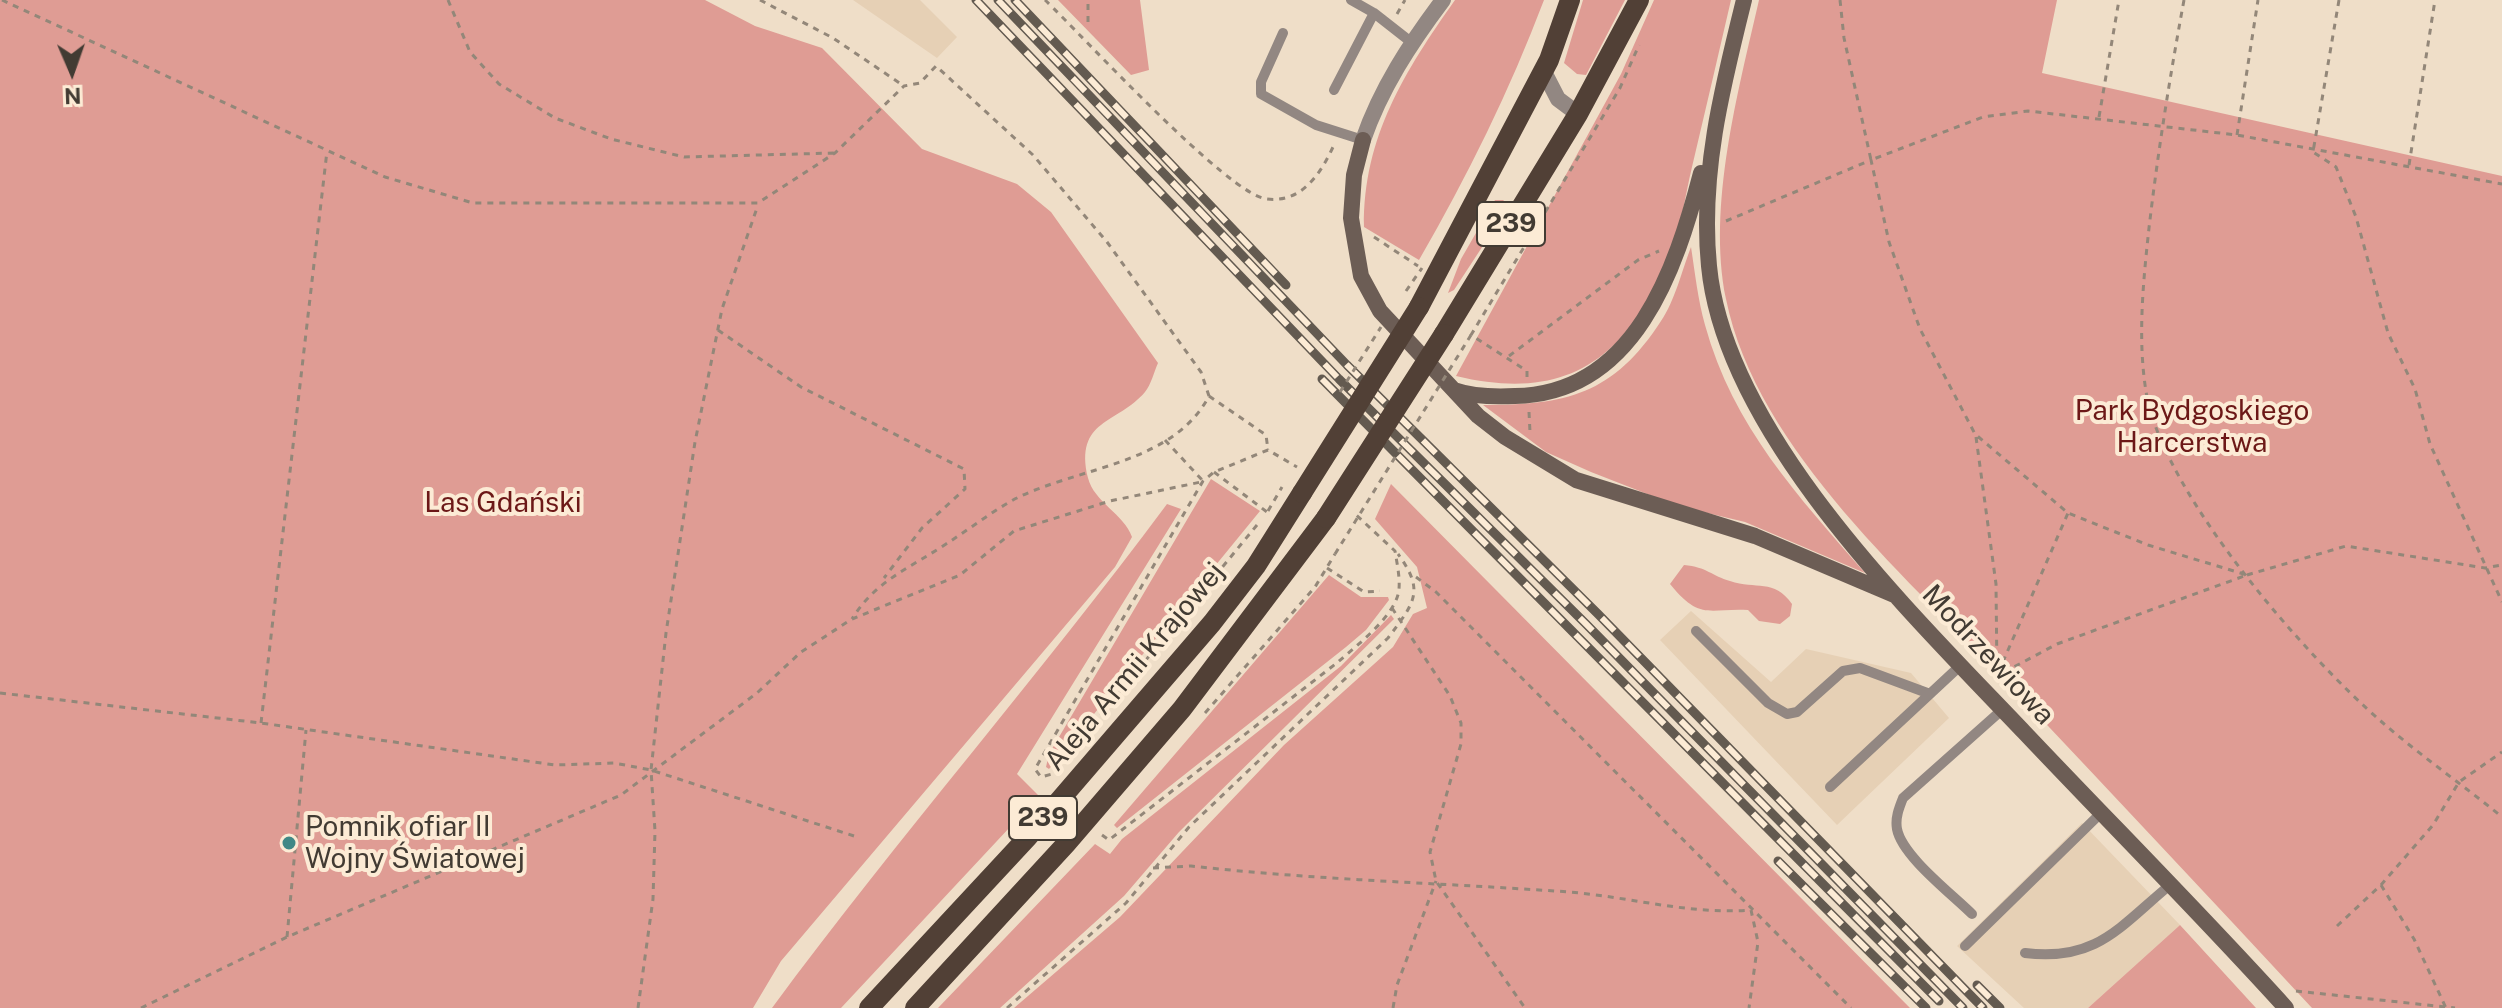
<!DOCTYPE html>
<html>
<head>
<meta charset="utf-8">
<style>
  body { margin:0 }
  #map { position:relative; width:2502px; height:1008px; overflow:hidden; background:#efdec8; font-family:"Public Sans",sans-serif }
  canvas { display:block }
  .north { position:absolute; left:32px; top:32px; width:80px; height:80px; -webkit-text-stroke:6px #fcebd5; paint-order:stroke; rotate:178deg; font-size:22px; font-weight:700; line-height:32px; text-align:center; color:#423b33 }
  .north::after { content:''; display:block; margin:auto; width:28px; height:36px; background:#423b33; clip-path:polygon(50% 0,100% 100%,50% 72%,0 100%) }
</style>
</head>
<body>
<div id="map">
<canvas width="2502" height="1008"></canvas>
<div class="north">N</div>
</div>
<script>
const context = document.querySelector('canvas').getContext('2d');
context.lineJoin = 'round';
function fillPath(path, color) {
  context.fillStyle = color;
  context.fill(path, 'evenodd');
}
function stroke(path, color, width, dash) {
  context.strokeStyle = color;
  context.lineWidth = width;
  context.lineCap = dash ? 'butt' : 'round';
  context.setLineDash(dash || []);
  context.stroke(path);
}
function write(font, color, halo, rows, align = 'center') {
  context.font = font + ' "Public Sans",sans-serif';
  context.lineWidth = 8;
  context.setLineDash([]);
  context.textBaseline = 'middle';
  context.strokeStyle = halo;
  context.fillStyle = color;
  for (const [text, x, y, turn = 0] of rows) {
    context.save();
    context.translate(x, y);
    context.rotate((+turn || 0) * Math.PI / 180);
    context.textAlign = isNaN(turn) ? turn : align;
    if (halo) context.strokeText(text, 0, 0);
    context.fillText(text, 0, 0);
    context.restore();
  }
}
fillPath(new Path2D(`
  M 853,0 L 920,0 L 957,37 L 937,58 Z
  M 1691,611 L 1771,682 L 1806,649 L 1911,673 L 1949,718 L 1837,825 L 1660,640 Z
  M 2082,823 L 2180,925 L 2088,1008 L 2024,1008 L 1957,946 Z`), '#e6d0b5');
fillPath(new Path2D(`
  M 0,0 L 705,0 L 755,26 L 822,48 L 922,149 L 1017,184 L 1051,212 L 1158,363 C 1154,372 1151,385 1145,392 C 1118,424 1074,419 1088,478 C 1094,502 1124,514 1132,537 L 1115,567 L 781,961 L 753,1008 L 0,1008 Z
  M 1058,0 L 1140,0 L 1149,70 L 1131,75 Z
  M 1455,0 L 1544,0 C 1510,90 1467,177 1419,260 L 1364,227 C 1363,137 1405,71 1455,0 Z
  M 1583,0 L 1625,0 L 1586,75 L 1577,74 L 1564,63 Z
  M 1654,0 L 1731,0 C 1718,56 1705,112 1692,167 C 1685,196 1681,229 1670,256 C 1627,358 1568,403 1456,376 L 1621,74 Z
  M 1759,0 L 2057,0 L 2042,73 L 2502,176 L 2502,1008 L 2312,1008 C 2214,902 2115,797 2016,692 C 1913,582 1757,452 1726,299 C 1707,206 1738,92 1759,0 Z
  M 1495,200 L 1503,200 L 1508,204 L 1507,209 L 1454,290 L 1448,293 L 1461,259 Z
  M 1691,247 C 1695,273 1698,300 1705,325 C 1733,427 1798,496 1865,573 L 1745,522 L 1678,506 L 1591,472 L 1546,452 L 1483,405 C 1566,405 1613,395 1661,321 C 1675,301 1682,270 1691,247 Z
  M 1211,479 L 1260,511 L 1049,769 L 1046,767 L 1049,754 Z
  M 1391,484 L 1910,1008 L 1014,1008 L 1120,917 L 1284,745 L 1393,647 L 1413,614 L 1427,608 L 1417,567 L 1375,519 Z
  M 1167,504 L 1181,509 L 1017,774 L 1039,796 L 841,1008 L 772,1008 C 899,836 1040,675 1167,504 Z
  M 1684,565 C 1707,567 1712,576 1730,581 C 1756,590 1774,578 1792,604 L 1790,616 L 1780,624 L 1759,621 L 1748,610 C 1708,608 1700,621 1670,584 Z
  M 1329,575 L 1361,597 L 1388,597 L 1389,600 L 1366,630 L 1346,647 L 1117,828 L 1114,825 Z
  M 1391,615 L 1394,619 L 1179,832 L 1124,896 L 1000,1008 L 938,1008 L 1095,844 L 1110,854 L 1122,839 L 1341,666 Z
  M 2180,925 L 2256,1008 L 2088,1008 Z`), '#df9c94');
stroke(new Path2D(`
  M 2,0 L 385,177 L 473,203 L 758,203 L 835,153 L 904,86 L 920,83 L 936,66 L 1033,155 L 1107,242 L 1201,372 L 1209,396 C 1173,465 1076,467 1013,500 C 990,513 968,530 946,544 C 910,568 875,581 852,619
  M 448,0 L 470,52 L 499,84 L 555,118 L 611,139 L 684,157 L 835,153
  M 760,0 L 833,38 L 904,86
  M 1045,0 C 1083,36 1228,195 1267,199 C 1301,203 1320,175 1333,147
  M 1840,0 L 1844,38 L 1871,160 L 1983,117 L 2028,111 L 2237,135 L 2502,184
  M 2184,0 C 2170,76 2158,151 2149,228 C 2143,283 2137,343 2147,397 C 2167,497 2305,656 2383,723 C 2421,756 2463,785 2502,817
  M 2339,0 L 2313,152 L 2336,167 L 2356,217 L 2388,333 L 2415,389 L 2430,444 L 2502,602
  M 1397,14 L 1405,0
  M 1088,22 L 1088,0
  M 2099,117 L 2119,0
  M 2237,135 L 2258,0
  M 2409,165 L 2435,0
  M 1726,221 L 1871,160 L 1889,242 L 1920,329 L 1975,434 L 2068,513 L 2148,545 L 2247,575 L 2057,644 L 1997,676
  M 1374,237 L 1418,266
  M 718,330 L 801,387 L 964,469 L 965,489 L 922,528 L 884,578
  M 1509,356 L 1638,260 L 1659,251
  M 1527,377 L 1527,371 L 1471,335 L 1620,88 L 1639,45
  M 1209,396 L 1266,435 L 1268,450
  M 1529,412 L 1530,432
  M 1976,437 L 1996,584 L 1997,676
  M 1165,440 L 1203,481
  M 1214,472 L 1267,512
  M 1257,525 L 1052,774 L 1041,777 L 1035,769 L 1203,481 L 1214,472 L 1268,450 L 1297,467
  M 1327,568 L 1364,592 L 1380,591
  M 2247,575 L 2346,546 L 2485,568 L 2502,565
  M 1416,577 L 1436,592 L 1851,1008
  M 1392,608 L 1450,696 L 1461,723 L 1461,744 L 1430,852 L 1436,881 L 1525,1008
  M 1998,673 L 2068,513
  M 0,693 L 261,723 L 555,765 L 614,763 L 651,770 L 854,836
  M 1205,713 L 1315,587 L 1335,554
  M 261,723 L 327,151
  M 1102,835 L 1109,840 L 1338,662 C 1356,646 1397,615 1399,589 C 1400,577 1397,563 1395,551 L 1353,512
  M 1153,868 L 1191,866 C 1316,880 1444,883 1569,892 C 1631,897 1689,915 1751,910 L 1758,942 L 1749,1008
  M 2381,885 L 2414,939 L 2446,1008
  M 2337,926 L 2381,885 L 2433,825 L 2459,782 L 2502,752
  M 287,937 L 306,730
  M 2296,991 L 2455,1008
  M 141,1008 L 287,937 L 621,795 L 757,693 L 801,652 L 852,619 L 960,575 L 1014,531 L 1110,501 L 1201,482
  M 638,1008 L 653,899 L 655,831 L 651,770 L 666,633 L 695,442 L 722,309 L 758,205
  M 1007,1008 L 1126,903 L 1189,827 L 1388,638 C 1415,602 1425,591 1398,554
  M 1393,1008 L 1397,985 L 1436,881`), '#938779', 3, [6, 6]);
stroke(new Path2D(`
  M 1351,0 L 1374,13
  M 1283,33 L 1261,82 L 1261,94 L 1316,125 L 1363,140
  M 1334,90 L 1374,13 L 1411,42
  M 1696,631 L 1768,703 L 1787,714 L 1797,712 L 1843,671 L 1860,668 L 1930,694
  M 1830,787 L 1961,665
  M 1972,914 C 1952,894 1902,856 1897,829 C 1895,818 1899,808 1903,798 L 2003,709
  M 1965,946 L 2101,813
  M 2025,953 C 2097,962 2120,926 2170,885`), '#928782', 10);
stroke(new Path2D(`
  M 1543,70 L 1558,99 L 1578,114
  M 1363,140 C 1381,88 1410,44 1443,0`), '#928782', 16);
stroke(new Path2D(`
  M 1744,0 C 1722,88 1700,175 1709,266 C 1725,434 1912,614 2024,732 C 2111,824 2201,914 2286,1008
  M 1363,140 L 1354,175 L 1351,218 L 1361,276 L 1380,311 L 1478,416 L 1505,437 L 1576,480 L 1755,536 L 1894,595
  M 1454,390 C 1474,397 1495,397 1515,396 C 1635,394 1676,269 1701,173`), '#6c5d55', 16);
stroke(new Path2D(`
  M 1419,307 L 1549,60 L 1570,0
  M 1444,334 L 1578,114 L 1639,0
  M 869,1008 L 1027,838 L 1212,623 L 1256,566 L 1302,493
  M 915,1008 L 1066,844 L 1182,709 L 1326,518`), '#514036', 20);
const rail = new Path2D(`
  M 976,0 L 1339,379 L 1586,624 L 1963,1008
  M 998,0 L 1347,365 L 1598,614 L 1983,1008
  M 1015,0 L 1286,285
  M 1322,379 L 1939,1001
  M 1778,861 L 1926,1008
  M 1977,985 L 2000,1008`);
stroke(rail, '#635a50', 9);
stroke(rail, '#fcebd5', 6, [18]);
stroke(new Path2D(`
  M 1406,291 L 1422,268
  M 1340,392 L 1381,327
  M 1268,511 L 1282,487
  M 1335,554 L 1471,335`), '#938779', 3, [6, 6]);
stroke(new Path2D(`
  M 1302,493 L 1419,307
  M 1326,518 L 1444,334`), '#514036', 20);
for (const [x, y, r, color] of [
  [289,843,8,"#408886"]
]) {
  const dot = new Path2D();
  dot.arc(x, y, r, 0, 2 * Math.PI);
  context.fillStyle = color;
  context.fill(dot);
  stroke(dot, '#fcebd5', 3);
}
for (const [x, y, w] of [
  [1511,224,68],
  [1043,818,68]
]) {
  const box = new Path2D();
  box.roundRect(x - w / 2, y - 22, w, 44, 6);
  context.fillStyle = '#fcebd5';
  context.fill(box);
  stroke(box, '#423b33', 2);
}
write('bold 26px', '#423b33', null, [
  ["239",1511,224],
  ["239",1043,818]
]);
write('28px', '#6c1817', '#fcebd5', [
  ["Park Bydgoskiego",2192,411],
  ["Harcerstwa",2192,443],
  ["Las Gdański",503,503]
]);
write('28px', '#423b33', '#fcebd5', [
  ["Modrzewiowa",1988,655,47],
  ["Aleja Armii Krajowej",1135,667,-50]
]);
write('28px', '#423b33', '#fcebd5', [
  ["Pomnik ofiar II",305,827],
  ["Wojny Światowej",305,859]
], 'left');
</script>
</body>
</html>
